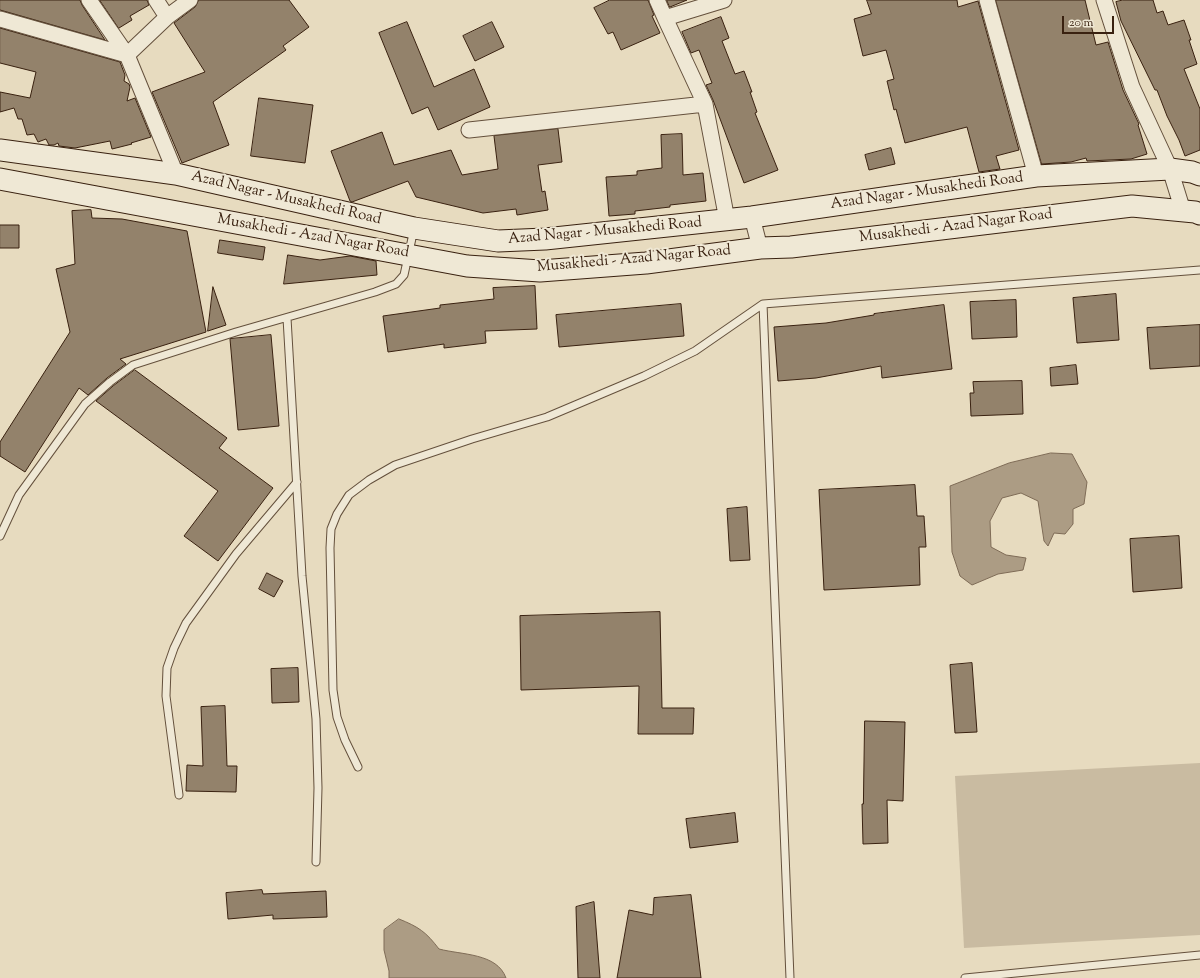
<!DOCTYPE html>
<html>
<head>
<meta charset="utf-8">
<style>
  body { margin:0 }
  #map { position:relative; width:1200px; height:978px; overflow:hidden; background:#e7dbbf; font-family:"Sorts Mill Goudy",serif }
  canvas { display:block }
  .scale { position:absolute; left:1062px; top:16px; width:52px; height:18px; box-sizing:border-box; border:2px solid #392110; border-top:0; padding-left:5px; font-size:12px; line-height:14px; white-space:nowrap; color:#392110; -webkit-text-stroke:3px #efe8d5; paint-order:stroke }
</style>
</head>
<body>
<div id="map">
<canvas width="1200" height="978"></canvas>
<div class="scale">20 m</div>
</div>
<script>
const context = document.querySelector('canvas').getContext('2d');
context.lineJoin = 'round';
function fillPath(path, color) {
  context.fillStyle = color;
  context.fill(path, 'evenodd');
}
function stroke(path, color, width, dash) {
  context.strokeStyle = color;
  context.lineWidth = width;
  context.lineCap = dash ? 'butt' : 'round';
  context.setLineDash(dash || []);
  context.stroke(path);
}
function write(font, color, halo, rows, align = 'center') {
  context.font = font + ' "Sorts Mill Goudy",serif';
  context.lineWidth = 4;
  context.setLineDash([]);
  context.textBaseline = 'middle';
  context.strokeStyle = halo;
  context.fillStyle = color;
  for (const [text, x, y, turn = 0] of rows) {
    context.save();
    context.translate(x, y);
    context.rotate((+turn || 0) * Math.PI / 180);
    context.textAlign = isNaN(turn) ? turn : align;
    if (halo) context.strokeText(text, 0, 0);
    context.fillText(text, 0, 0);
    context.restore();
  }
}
fillPath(new Path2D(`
  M 1200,763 L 1200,935 L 964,948 L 955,776 Z`), '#c9bba1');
const water = new Path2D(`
  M 1051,453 L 1072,454 L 1087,482 L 1084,504 L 1073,509 L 1073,524 L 1065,534 L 1054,533 L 1048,546 L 1044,541 L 1038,501 L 1021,493 L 1002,498 L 990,521 L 991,547 L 1006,555 L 1026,558 L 1023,570 L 998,574 L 972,585 L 960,576 L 952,552 L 950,486 L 1009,463 Z
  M 399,919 C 419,927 426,932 439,949 C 462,955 497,953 506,978 L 389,978 L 389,971 L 384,950 L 384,930 Z`);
fillPath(water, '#ac9c84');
stroke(water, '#7e6b56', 1);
const building = new Path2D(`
  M 0,0 L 80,0 L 82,5 L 105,40 L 0,10 Z
  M 100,0 L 147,0 L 149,5 L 130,16 L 132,20 L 119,28 Z
  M 199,0 L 289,0 L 309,27 L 283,46 L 286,50 L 213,102 L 229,145 L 182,163 L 152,92 L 205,72 L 174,23 L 195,7 Z
  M 610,0 L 648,0 L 654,15 L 652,16 L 660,33 L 621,50 L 613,32 L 608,34 L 594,8 Z
  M 667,0 L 687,0 L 670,7 Z
  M 867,0 L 957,0 L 958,7 L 978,1 L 1019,150 L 996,156 L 1000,169 L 979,172 L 967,127 L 905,143 L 896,109 L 894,110 L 887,81 L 894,79 L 886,50 L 863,56 L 854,19 L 871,14 Z
  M 996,0 L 1085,0 L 1096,45 L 1108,42 L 1123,90 L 1139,124 L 1138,125 L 1147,154 L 1131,159 L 1087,161 L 1086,158 L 1071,162 L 1042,164 Z
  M 1123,0 L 1153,0 L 1157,13 L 1163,11 L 1168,25 L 1184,20 L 1191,40 L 1189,40 L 1197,64 L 1184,69 L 1200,109 L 1200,150 L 1185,156 L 1179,140 L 1167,116 L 1157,90 L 1155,90 L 1121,21 L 1116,2 Z
  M 721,17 L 729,38 L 722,41 L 735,74 L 744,71 L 752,92 L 750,92 L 757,112 L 755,113 L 778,170 L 744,183 L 713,100 L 706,85 L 712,83 L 699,50 L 691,53 L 682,32 Z
  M 407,22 L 434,87 L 474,69 L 490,107 L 438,130 L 428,107 L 412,114 L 379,33 Z
  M 492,22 L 504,47 L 475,61 L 463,36 Z
  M 0,28 L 120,62 L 125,75 L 124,81 L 129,84 L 130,87 L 127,101 L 135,98 L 151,137 L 131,143 L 132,144 L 112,149 L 110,141 L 75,148 L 59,146 L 58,143 L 54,145 L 49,145 L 46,139 L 38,142 L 34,134 L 27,135 L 22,119 L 18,119 L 14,108 L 0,112 L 0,92 L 30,98 L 36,72 L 0,63 Z
  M 259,98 L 313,105 L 305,163 L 251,156 Z
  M 558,129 L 562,162 L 538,165 L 542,192 L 545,191 L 548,210 L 517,215 L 516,209 L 483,213 L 416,197 L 408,181 L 352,202 L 350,201 L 331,151 L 382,132 L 394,165 L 451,150 L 462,175 L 498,169 L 494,136 Z
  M 682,134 L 683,175 L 703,173 L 706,201 L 670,205 L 670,207 L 635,211 L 635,214 L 609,216 L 606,177 L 637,175 L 637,171 L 662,168 L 661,135 Z
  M 891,148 L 895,164 L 869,170 L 865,155 Z
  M 91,210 L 92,218 L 122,219 L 187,231 L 206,332 L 120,359 L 126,364 L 107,378 L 88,395 L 79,388 L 25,472 L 0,456 L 0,442 L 70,332 L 56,269 L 75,264 L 72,211 Z
  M 0,225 L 19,225 L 19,248 L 0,248 Z
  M 220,240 L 265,247 L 263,260 L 218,253 Z
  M 288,255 L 320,260 L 350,256 L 376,261 L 377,275 L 284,284 Z
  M 535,286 L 537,329 L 485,331 L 486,343 L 444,348 L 444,344 L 388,352 L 383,316 L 440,308 L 440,305 L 494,299 L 493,288 Z
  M 213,287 L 226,325 L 208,331 Z
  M 1116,294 L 1119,340 L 1077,343 L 1073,298 Z
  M 1016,300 L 1017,337 L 972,339 L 970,302 Z
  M 681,304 L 684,336 L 559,347 L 556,315 Z
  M 944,305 L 952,369 L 882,378 L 881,366 L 816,378 L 778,381 L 774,327 L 826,323 L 874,315 L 874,314 Z
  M 1200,325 L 1200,366 L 1150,369 L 1147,328 Z
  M 271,335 L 279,426 L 238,430 L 230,339 Z
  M 1076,365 L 1078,384 L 1051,386 L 1050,368 Z
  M 135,370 L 227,438 L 219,448 L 273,488 L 218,561 L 184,536 L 218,491 L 96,401 L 113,386 Z
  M 1022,381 L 1023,414 L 971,416 L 970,393 L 974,393 L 973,382 Z
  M 915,485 L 917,516 L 924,516 L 926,547 L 919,547 L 920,585 L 824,590 L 819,490 Z
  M 747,507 L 750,560 L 730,561 L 727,509 Z
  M 1179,536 L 1182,588 L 1133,592 L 1130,539 Z
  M 267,573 L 283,581 L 274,597 L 259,589 Z
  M 660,612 L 662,708 L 694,708 L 693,734 L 638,734 L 639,686 L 521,690 L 520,616 Z
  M 972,663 L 977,732 L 955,733 L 950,665 Z
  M 298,668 L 299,702 L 272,703 L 271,669 Z
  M 225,706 L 227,766 L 237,766 L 236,792 L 186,791 L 187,765 L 203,766 L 201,707 Z
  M 865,721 L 905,722 L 903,801 L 887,800 L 888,843 L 863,844 L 862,804 L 863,804 Z
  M 735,813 L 738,842 L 690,848 L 686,819 Z
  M 262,890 L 263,894 L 326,891 L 327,917 L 273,919 L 273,915 L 228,919 L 226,893 Z
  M 691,895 L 701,978 L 617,978 L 629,910 L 653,915 L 654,898 Z
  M 594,902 L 600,978 L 578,978 L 576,907 Z`);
fillPath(building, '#93826b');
stroke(building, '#392110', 1);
const lane = new Path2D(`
  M 763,304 L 790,978
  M 287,318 L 302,576 L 316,719 L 318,788 L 316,862
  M 0,536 L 19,495 L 85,404 L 110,382 L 133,365 L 236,332 L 375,292 L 396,284 L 404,275 L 414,229
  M 358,767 L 345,740 L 337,717 L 333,690 L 330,548 L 331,529 L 337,514 L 349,495 L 369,480 L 395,465 L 472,439 L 547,417 L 644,376 L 695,351 L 763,304 L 1200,270
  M 179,795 L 166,696 L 167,668 L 174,648 L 186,623 L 236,554 L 297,482
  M 965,978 L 1200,955`);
const street = new Path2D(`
  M 89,0 L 127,55 L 176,174
  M 156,0 L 167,17 L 190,0
  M 657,0 L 665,18 L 724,0
  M 987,0 L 1036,176
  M 1104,0 L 1132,87 L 1170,169 L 1183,211
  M 665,18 L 705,104 L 727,220
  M 0,19 L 127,55 L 167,17
  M 469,130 L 705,104
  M 752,217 L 760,248`);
const secondary = new Path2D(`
  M 0,150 L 176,174 L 414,228 L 498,241 L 545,239 L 752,217 L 1036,176 L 1170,169 L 1192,172 L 1200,175
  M 0,179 L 467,266 L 540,271 L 646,263 L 760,248 L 791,247 L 1132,206 L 1195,212 L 1200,214`);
stroke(lane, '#64503c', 9);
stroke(street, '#64503c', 17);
stroke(secondary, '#392110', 23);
stroke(lane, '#efe8d5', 7);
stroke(street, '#efe8d5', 15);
stroke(secondary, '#efe8d5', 21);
write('15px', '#392110', '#efe8d5', [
  ["Azad Nagar - Musakhedi Road",927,192,-8],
  ["Azad Nagar - Musakhedi Road",286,199,13],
  ["Musakhedi - Azad Nagar Road",956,227,-7],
  ["Azad Nagar - Musakhedi Road",605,232,-5],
  ["Musakhedi - Azad Nagar Road",313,237,10],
  ["Musakhedi - Azad Nagar Road",634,260,-5]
]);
</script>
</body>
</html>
